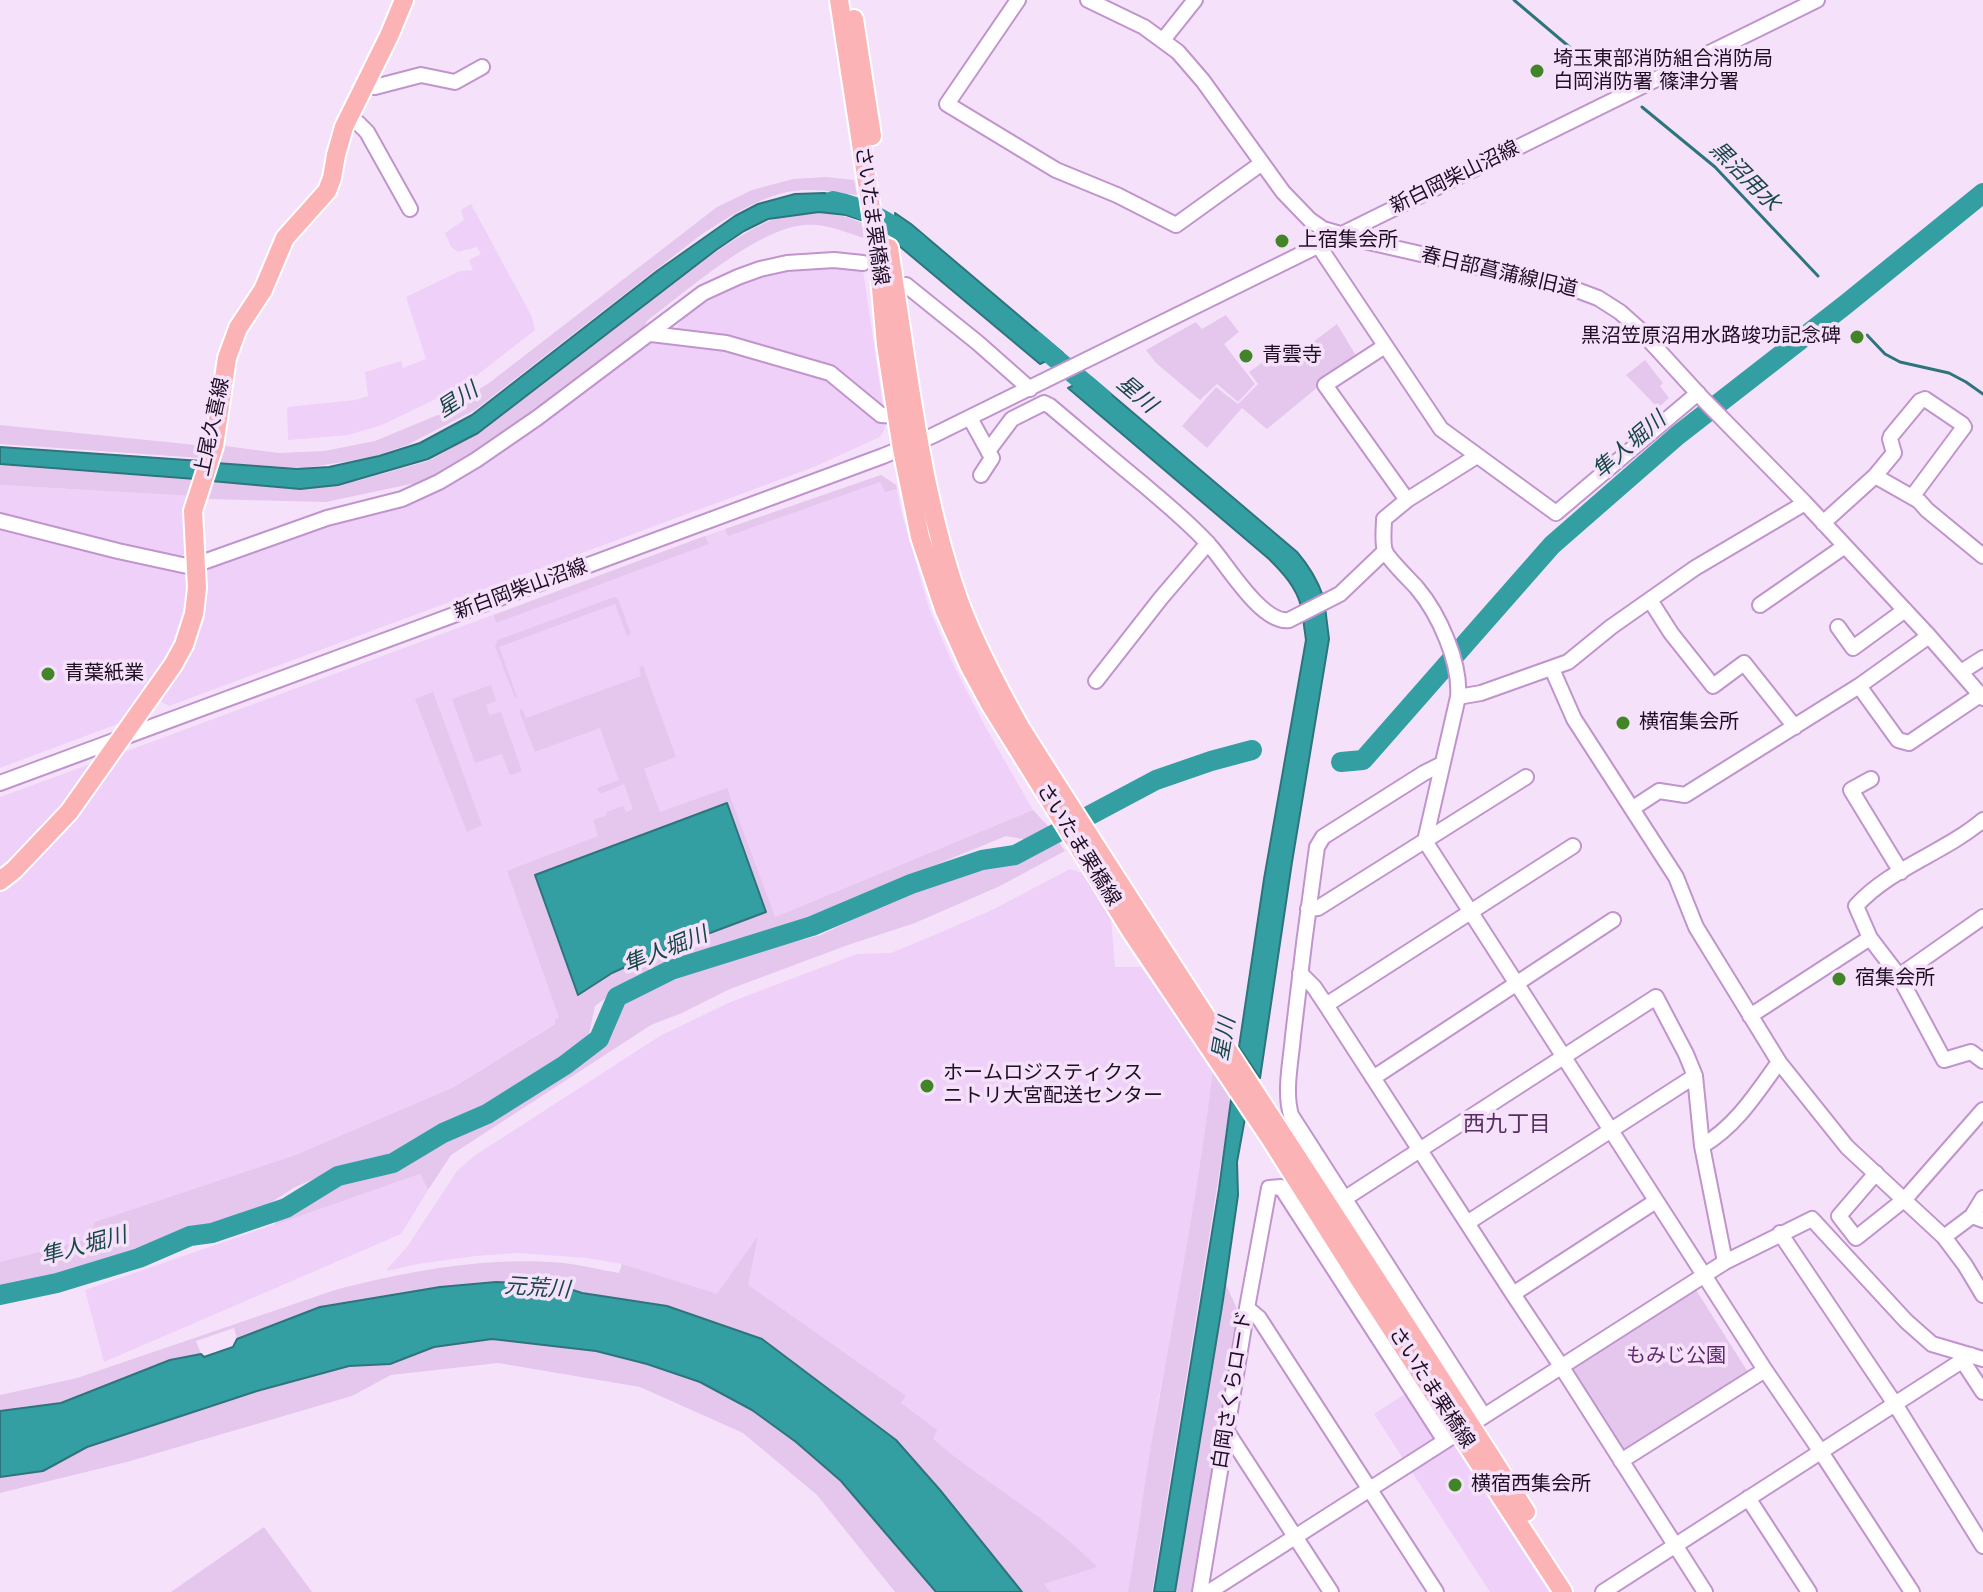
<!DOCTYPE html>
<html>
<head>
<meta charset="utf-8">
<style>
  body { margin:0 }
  canvas { display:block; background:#f5e2fa }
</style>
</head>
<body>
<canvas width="1983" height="1592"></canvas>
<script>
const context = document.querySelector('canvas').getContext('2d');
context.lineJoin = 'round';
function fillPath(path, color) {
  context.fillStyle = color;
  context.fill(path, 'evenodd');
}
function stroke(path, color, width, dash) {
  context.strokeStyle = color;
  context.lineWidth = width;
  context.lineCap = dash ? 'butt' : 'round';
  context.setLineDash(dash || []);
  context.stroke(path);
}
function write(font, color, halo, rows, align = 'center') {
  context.font = font + ' "DejaVu Sans","Noto Sans JP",sans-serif';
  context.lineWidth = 7;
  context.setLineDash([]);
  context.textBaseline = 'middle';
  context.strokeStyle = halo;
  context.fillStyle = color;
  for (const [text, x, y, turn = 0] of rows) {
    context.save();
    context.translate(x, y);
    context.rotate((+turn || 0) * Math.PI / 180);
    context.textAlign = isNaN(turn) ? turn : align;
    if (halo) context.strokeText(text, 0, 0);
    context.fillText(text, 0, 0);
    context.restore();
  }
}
fillPath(new Path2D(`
  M 471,204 L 532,317 L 535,330 L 476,376 L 440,397 L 382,425 L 348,435 L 288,440 L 287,407 L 355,400 L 368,396 L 365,372 L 401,361 L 403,368 L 426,359 L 406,297 L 460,271 L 473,270 L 469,260 L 481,254 L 477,247 L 458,252 L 451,247 L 445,233 L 464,220 L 461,210 Z
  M 819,264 L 856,267 L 863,270 L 883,406 L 885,428 L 880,437 L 814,467 L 169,706 L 162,702 L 159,697 L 204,576 L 212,566 L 321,526 L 391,507 L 646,343 L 676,329 L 687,311 L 711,295 L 759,273 Z
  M 881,475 L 896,485 L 902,514 L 929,608 L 953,664 L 985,726 L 1033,810 L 775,917 L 661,957 L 454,1087 L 293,1156 L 88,1239 L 0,1262 L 0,892 L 119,754 L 705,536 Z
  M 0,485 L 192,496 L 187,551 L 179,559 L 0,515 Z
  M 0,526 L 180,570 L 190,583 L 186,613 L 175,643 L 123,722 L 0,768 Z
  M 90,764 L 92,767 L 58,812 L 0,874 L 0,797 Z
  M 1070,869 L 1083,873 L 1111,918 L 1115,967 L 1141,967 L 1213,1069 L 1205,1141 L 1182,1282 L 1158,1402 L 1128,1592 L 1050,1592 L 1021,1556 L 622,1264 L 587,1258 L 517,1253 L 476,1256 L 417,1264 L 388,1271 L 387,1269 L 407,1247 L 457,1171 L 474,1156 L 660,1036 L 728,1003 L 857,954 L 891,953 L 939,933 L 994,909 Z
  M 420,1174 L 428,1190 L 401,1234 L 104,1362 L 85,1290 Z
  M 1408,1392 L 1452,1442 L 1549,1592 L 1490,1592 L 1374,1414 Z`), '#efd0f9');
fillPath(new Path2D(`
  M 826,177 L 854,180 L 857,195 C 842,193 827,190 812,190 C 772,188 735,213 702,234 L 475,410 L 407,445 L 369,458 L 304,468 L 218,463 L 225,446 L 279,453 L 324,451 L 375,441 L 440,414 L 489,383 L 717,207 L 752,190 L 793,179 Z
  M 825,213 L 847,217 L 862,223 L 864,238 C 845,232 825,223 804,225 C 755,230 687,291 647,321 L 643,330 C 571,384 498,447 418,486 L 411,484 L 326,502 L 207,499 L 213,481 L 301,487 L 357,481 L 428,461 L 478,434 L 711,255 C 735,240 763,219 792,214 C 802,212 814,213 825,213 Z
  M 1226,315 L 1239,332 L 1224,344 L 1255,384 L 1238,402 L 1217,384 L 1200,400 L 1156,363 L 1146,350 L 1196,322 L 1202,329 Z
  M 1337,324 L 1358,359 L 1324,382 L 1267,429 L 1242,408 L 1207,448 L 1182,426 L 1216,387 L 1238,404 L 1258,384 L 1249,372 L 1274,354 L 1282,365 Z
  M 1645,360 L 1663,383 L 1660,386 L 1669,398 L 1658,408 L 1626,375 Z
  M 0,425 L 206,446 L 200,458 L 0,444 Z
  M 0,465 L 196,480 L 192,496 L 0,485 Z
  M 881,475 L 896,485 L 897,489 L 885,492 L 880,482 L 728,536 L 725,529 Z
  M 705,536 L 709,544 L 496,623 L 494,615 Z
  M 614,597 L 618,599 L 631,634 L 627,636 L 615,604 L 499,647 L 517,697 L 515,698 L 495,646 L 498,640 Z
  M 643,666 L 676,757 L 644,769 L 660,812 L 727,788 L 775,917 L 1033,810 L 1050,828 L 1027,840 L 1006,836 L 764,935 L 669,964 L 622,986 L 595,1006 L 589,1034 L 565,1057 L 497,1101 L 449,1125 L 416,1139 L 388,1155 L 326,1174 L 295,1187 L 255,1213 L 216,1227 L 176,1232 L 120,1256 L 67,1273 L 0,1290 L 0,1262 L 88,1239 L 95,1222 L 293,1156 L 454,1087 L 555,1024 L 555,1020 L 559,1017 L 507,871 L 598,836 L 593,820 L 607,815 L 606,812 L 623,806 L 626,812 L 633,809 L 624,784 L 600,794 L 597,788 L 619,780 L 600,728 L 535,752 L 519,710 L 522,709 L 526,718 L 641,676 L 639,668 Z
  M 491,685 L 496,701 L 486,705 L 490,715 L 501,712 L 522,771 L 510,775 L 502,754 L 475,763 L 452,699 Z
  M 433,692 L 482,825 L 467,832 L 415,699 Z
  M 1057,839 L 1065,851 L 1000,886 L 915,923 L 848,945 L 730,989 L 682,1013 L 651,1025 L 451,1155 L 428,1190 L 420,1174 L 274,1225 L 280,1215 L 341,1179 L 399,1168 L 454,1130 L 487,1120 L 574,1067 L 601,1041 L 622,1006 L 662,984 L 731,959 L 821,935 L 904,895 L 970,872 L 1016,860 Z
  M 1213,1069 L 1231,1100 L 1152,1592 L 1128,1592 C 1139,1528 1147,1463 1159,1400 C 1179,1289 1200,1180 1213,1069 Z
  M 758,1236 L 748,1285 L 906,1396 L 901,1403 L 937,1430 L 933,1439 C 985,1484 1049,1517 1097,1567 L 1044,1584 L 1050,1592 L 1022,1592 L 940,1490 L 896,1440 L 667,1306 L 582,1293 L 554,1284 L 496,1282 L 440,1287 L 320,1307 L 237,1339 L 234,1328 L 196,1341 L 201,1354 L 170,1360 L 61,1403 L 0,1411 L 0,1395 L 77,1378 L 335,1290 C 408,1271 488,1256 564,1263 C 582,1265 601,1270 619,1273 L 622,1264 L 717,1294 Z
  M 1224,1280 L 1238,1311 L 1193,1592 L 1172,1592 Z
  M 1691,1282 L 1748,1372 L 1624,1451 L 1567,1369 Z
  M 492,1339 L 596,1351 L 646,1364 L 700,1382 L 752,1410 L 796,1442 L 841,1481 L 936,1592 L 895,1592 L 817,1495 L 743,1433 L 640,1387 L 498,1363 L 391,1375 L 352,1396 L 127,1462 L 0,1493 L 0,1477 L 43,1471 L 87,1447 L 257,1392 L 349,1366 L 390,1364 L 434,1347 Z
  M 264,1527 L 312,1592 L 171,1592 Z`), '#e5c7ed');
const water = new Path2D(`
  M 824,193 L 857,199 L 861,220 L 846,215 L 819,212 L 768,219 L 744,231 L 716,250 L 478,433 L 428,459 L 338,485 L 300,489 L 211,481 L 216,463 L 297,469 L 329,467 L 379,456 L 420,443 L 472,415 L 657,271 L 735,216 L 758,204 L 795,194 Z
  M 895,213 L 911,224 L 1063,353 L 1040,364 L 898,245 Z
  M 1091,377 L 1297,552 C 1309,566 1317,579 1323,596 L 1301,606 C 1296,587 1283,573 1269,559 L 1068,388 Z
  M 0,447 L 201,461 L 195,479 L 0,464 Z
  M 1325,607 L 1329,639 L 1292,862 L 1260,1078 L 1239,1047 L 1264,879 L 1306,640 L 1303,618 Z
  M 727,803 L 766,912 L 654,954 L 612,973 L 578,995 L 535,875 Z
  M 1231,1100 L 1245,1118 L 1237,1162 L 1238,1195 L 1223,1300 L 1175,1592 L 1154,1592 L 1219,1189 Z
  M 496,1282 L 554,1284 L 582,1293 L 667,1306 L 762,1339 L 896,1440 L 940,1490 L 1022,1592 L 936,1592 L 841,1481 L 796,1442 L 752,1410 L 700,1382 L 647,1364 L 596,1351 L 492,1339 L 434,1347 L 390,1364 L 349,1366 L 257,1391 L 87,1447 L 43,1471 L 0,1477 L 0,1411 L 61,1403 L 170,1360 L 201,1354 L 204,1357 L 233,1347 L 237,1339 L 320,1307 L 440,1287 Z`);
fillPath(water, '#349fa3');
stroke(water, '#2e747d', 2);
stroke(new Path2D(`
  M 1514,0 L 1612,83
  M 1642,107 L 1715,167 L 1818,276
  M 1867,335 L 1885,354 L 1900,362 L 1949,373 L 1966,382 L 1983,394`), '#2e747d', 3);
stroke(new Path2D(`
  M 833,201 C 865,207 893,224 918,244
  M 1035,341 L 1102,398
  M 1341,762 L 1363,760 L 1552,545 L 1678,435 L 1845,305 L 1983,193
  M 0,1295 L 57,1283 L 139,1258 L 190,1236 L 212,1233 L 286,1208 L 338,1176 L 393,1163 L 443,1133 L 487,1114 L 565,1065 L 599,1039 L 617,997 L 671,970 L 812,926 L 911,884 L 982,860 L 1015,855 L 1156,780 L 1211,761 L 1252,750`), '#349fa3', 20);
const minor = new Path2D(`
  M 1018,0 L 947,104 L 1056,170 L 1117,195 L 1176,225 L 1262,163
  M 1088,0 L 1144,27 L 1178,52 L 1203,81 L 1283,192 L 1310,220 L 1323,229 L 1364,241 L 1574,289 L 1598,298 L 1620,312 L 1638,328 L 1703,399 L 1805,503 L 1929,636 L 1983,698
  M 1163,40 L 1195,0
  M 364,84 L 375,87 L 421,75 L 455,82 L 482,67
  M 348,118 L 358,123 L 367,132 L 410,209
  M 1318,245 L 1441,429 L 1556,513 L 1698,393
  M 906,285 L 978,343 L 1030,389
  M 651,334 L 726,343 L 830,373 L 881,415 L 897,416
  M 1385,346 L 1325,385 L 1407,500
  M 970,418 L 992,458 L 981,475
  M 988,451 L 1012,419 L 1044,403 L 1050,406 C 1081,432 1112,459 1144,485 C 1167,505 1191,524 1211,547 C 1228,566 1262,624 1289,620 L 1340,594 L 1385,551
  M 1477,456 L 1407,500 L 1384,519 C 1384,528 1382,542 1385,551 C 1388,559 1410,580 1417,588 C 1439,614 1461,663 1458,697 L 1425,841 L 1765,1370 L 1821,1452 L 1912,1592
  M 1875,476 L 1919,501 L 1927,510 L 1983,556
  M 0,521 L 118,551 L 187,566 L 195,565 L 327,518 L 402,499 L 439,482 L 476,460 L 537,418 L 703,293 L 738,277 L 760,269 L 787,263 L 834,260 L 863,263
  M 1823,523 L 1875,476 L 1894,453 L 1890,439 L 1891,436 L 1920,401 L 1925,399 L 1962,424 L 1964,427 L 1912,497
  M 1650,600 L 1671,633 L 1713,686 L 1744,663 L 1795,727
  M 1760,605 L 1845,546
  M 1838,627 L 1853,648 L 1905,610
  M 1552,669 L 1574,719 L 1676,877 L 1696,927 L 1779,1062 C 1756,1094 1736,1126 1702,1146
  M 1961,672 L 1983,658
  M 1096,681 L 1161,598 L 1208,543
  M 1859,686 L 1898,740 L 1909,743 L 1980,695
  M 1458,697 L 1481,693 L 1568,662 L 1611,627 L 1695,568 L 1805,503
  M 1442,764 L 1424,773 L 1323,837 L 1317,847 C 1308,910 1300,973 1293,1036 C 1291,1061 1284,1091 1291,1115 L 1484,1416
  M 1871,779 L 1851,790 L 1901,872
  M 0,783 L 883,456 L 932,436 L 1817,0
  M 1633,808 L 1659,791 L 1685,795 L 1859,686 L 1929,636
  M 1308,909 L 1318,908 L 1526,777
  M 1870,938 L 1856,906 C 1890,868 1944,853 1983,820
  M 1300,973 L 1314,987 L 1326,1005 L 1513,1294 L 1561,1366 L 1705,1592
  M 1899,976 L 1944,1060 L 1971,1052 L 1983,1061
  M 1326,1005 L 1573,846
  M 1750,1016 L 1870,938 L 1899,976 L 1983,917
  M 1779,1062 L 1847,1147 L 1944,1237 L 1972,1216 L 1983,1220
  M 1373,1078 L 1613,920
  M 1876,1173 L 1839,1216 L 1856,1238 L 1905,1199 L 1983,1110
  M 1344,1199 L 1656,997 L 1686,1054 L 1695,1076 L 1702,1146 L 1725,1262
  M 1972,1216 L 1983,1198
  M 1467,1223 L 1695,1076
  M 1780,1233 L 1895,1404 L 1983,1546
  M 1944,1237 L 1965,1265 L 1983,1295
  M 1513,1294 L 1656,1201
  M 1247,1308 L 1259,1318 L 1436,1592
  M 1962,1360 L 1983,1392
  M 1226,1430 L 1331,1592
  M 1621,1461 L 1765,1370
  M 1748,1498 L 1809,1592
  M 1200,1592 L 1247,1308 L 1269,1188 L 1281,1187 L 1445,1441
  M 1209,1592 L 1725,1262 L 1812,1219 L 1906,1321 L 1932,1344 L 1983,1359
  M 1603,1592 L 1971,1355`);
const major = new Path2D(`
  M 839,0 L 878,254 L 886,345 L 902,449 L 920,537 L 944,609 L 970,667 L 990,704 L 1131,931 L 1270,1138 L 1361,1282 L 1563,1592
  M 854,19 L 872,136
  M 889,248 C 895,288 901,328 907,369 C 919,447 932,525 959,601 C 975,644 997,686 1020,727 C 1186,990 1359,1249 1526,1512
  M 0,881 L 14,870 L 69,812 L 173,665 L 184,645 L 194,614 L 197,588 L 193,511 L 214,446 L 227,358 L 238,328 L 263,290 L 285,238 L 327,191 L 332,178 L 336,155 L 344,127 L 389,36 L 404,0`);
stroke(minor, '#c194ce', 18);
stroke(major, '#fff', 22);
stroke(minor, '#fff', 14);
stroke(major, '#fcb3b6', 18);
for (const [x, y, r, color] of [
  [1537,71,8,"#428529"],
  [1282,241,8,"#428529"],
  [1857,337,8,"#428529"],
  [1246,356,8,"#428529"],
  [48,674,8,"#428529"],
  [1623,723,8,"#428529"],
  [1839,979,8,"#428529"],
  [927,1086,8,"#428529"],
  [1455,1485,8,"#428529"]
]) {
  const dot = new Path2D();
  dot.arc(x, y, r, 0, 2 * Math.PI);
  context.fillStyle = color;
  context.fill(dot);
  stroke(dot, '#f5e2fa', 3);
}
write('20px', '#1f0e24', '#f5e2fa', [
  ["埼玉東部消防組合消防局",1553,60],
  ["白岡消防署 篠津分署",1553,83],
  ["上宿集会所",1298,241],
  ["黒沼笠原沼用水路竣功記念碑",1841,337,"right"],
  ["青雲寺",1262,356],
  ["青葉紙業",64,674],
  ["横宿集会所",1639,723],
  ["宿集会所",1855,979],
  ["ホームロジスティクス",943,1074],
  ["ニトリ大宮配送センター",943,1097],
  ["横宿西集会所",1471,1485]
], 'left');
write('20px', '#1f0e24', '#f5e2fa', [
  ["新白岡柴山沼線",1455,178,-26],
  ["さいたま栗橋線",871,216,82],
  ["春日部菖蒲線旧道",1499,273,13],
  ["上尾久喜線",213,427,-78],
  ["新白岡柴山沼線",521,590,-20],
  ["さいたま栗橋線",1078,845,58],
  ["さいたま栗橋線",1431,1388,57],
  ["白岡さくらロード",1233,1390,-81]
]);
write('20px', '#60296f', '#f5e2fa', [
  ["もみじ公園",1676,1357]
]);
write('italic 22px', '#184748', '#f5e2fa', [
  ["黒沼用水",1744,177,45],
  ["星川",1136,395,40],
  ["星川",458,401,-33],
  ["隼人堀川",1630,446,-41],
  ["隼人堀川",666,951,-22],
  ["星川",1225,1039,-80],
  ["隼人堀川",84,1247,-15],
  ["元荒川",537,1289,4]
]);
write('22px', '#562e62', '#f5e2fa', [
  ["西九丁目",1507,1125]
]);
</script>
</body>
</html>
